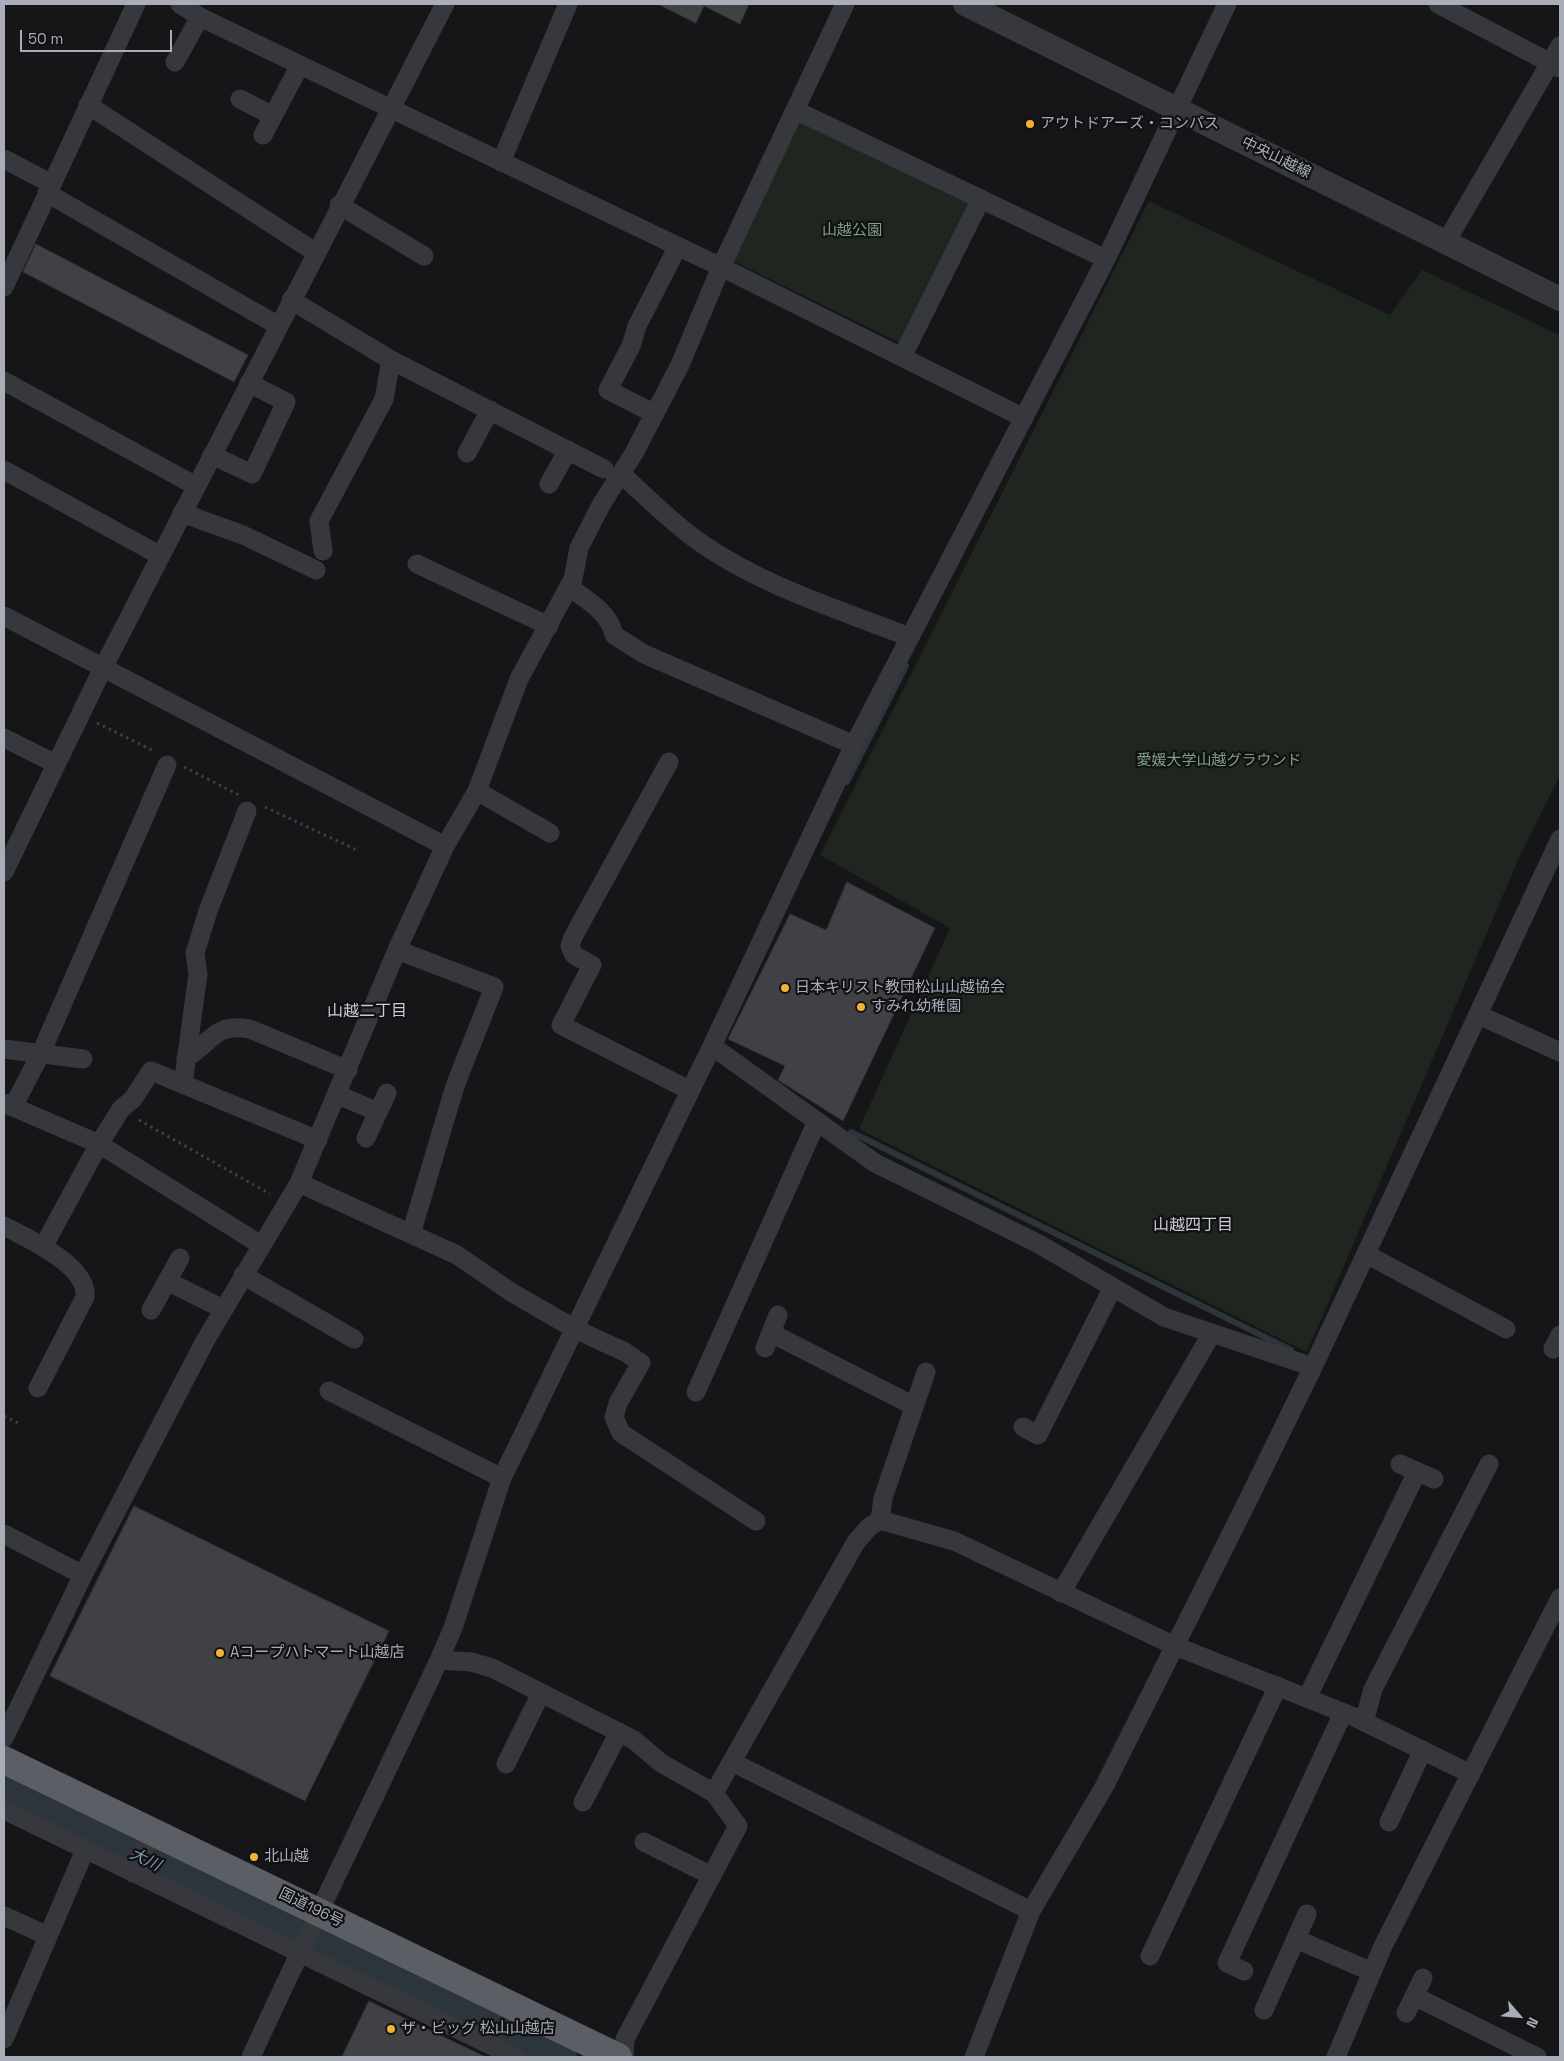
<!DOCTYPE html>
<html>
<head>
<meta charset="utf-8">
<style>
  body { margin:0 }
  #map { position:relative; width:1564px; height:2061px; overflow:hidden; background:#161618; font-family:"Space Grotesk",sans-serif }
  canvas { display:block }
  .frame { position:absolute; inset:0; border:5px solid #a8adb8; pointer-events:none }
  .north { position:absolute; left:1494px; top:1991px; width:50px; height:50px; -webkit-text-stroke:4px #111113; paint-order:stroke; rotate:117deg; font-size:14px; font-weight:700; line-height:20px; text-align:center; color:#a8adb8 }
  .north::after { content:''; display:block; margin:auto; width:18px; height:22px; background:#a8adb8; clip-path:polygon(50% 0,100% 100%,50% 72%,0 100%) }
  .scale { position:absolute; left:20px; top:30px; width:152px; height:22px; box-sizing:border-box; border:2px solid #a8adb8; border-top:0; padding-left:6px; font-size:15px; line-height:18px; white-space:nowrap; color:#a8adb8; -webkit-text-stroke:4px #111113; paint-order:stroke }
</style>
</head>
<body>
<div id="map">
<canvas width="1564" height="2061"></canvas>
<div class="frame"></div>
<div class="north">N</div>
<div class="scale">50 m</div>
</div>
<script>
const context = document.querySelector('canvas').getContext('2d');
context.lineJoin = 'round';
function fillPath(path, color) {
  context.fillStyle = color;
  context.fill(path, 'evenodd');
}
function stroke(path, color, width, dash) {
  context.strokeStyle = color;
  context.lineWidth = width;
  context.lineCap = dash ? 'butt' : 'round';
  context.setLineDash(dash || []);
  context.stroke(path);
}
function write(font, color, halo, rows, align = 'center') {
  context.font = font + ' "Space Grotesk","Noto Sans JP",sans-serif';
  context.lineWidth = 4.5;
  context.setLineDash([]);
  context.textBaseline = 'middle';
  context.strokeStyle = halo;
  context.fillStyle = color;
  for (const [text, x, y, turn = 0] of rows) {
    context.save();
    context.translate(x, y);
    context.rotate((+turn || 0) * Math.PI / 180);
    context.textAlign = isNaN(turn) ? turn : align;
    if (halo) context.strokeText(text, 0, 0);
    context.fillText(text, 0, 0);
    context.restore();
  }
}
fillPath(new Path2D(`
  M 799,119 L 973,202 L 902,344 L 731,260 Z
  M 1149,201 L 1390,315 L 1422,270 L 1560,335 L 1560,775 L 1518,860 L 1307,1352 L 859,1129 L 950,928 L 820,855 Z`), '#1e261f');
stroke(new Path2D(`
  M 847,782 L 906,666
  M 851,1132 L 1291,1350`), '#2c353c', 6);
stroke(new Path2D(`
  M 4,1792 L 287,1928
  M 326,1945 L 559,2057`), '#2c353c', 36);
const building = new Path2D(`
  M 658,4 L 749,4 L 740,24 L 704,6 L 696,23 Z
  M 36,244 L 248,355 L 234,382 L 23,272 Z
  M 847,882 L 935,928 L 843,1121 L 778,1080 L 785,1066 L 728,1039 L 790,914 L 826,930 Z
  M 134,1506 L 389,1631 L 305,1801 L 50,1676 Z
  M 369,2001 L 486,2057 L 342,2057 Z`);
fillPath(building, '#404145');
stroke(building, '#303034', 1);
stroke(new Path2D(`
  M 97,723 L 154,751
  M 184,767 L 239,795
  M 265,807 L 357,850
  M 139,1120 L 270,1194
  M 4,1416 L 18,1423`), '#3d3f44', 3, [2.5, 4]);
stroke(new Path2D(`
  M 180,4 L 200,17 L 721,267 L 1024,418
  M 1438,4 L 1560,68
  M 175,62 L 200,17
  M 240,99 L 273,116
  M 88,105 L 315,252
  M 795,110 L 1106,259
  M 263,135 L 300,65
  M 4,159 L 52,184
  M 501,162 L 568,4
  M 47,193 L 277,325
  M 339,205 L 424,256
  M 1446,242 L 1560,46
  M 4,287 L 136,4
  M 291,300 L 391,360 L 604,469
  M 902,357 L 981,199
  M 4,381 L 196,486
  M 655,414 L 608,390 L 631,346 L 637,326 L 678,246
  M 467,453 L 490,410
  M 212,455 L 252,474 L 286,402 L 249,383
  M 4,470 L 161,556
  M 621,474 C 646,496 671,522 698,541 C 761,586 838,609 909,637
  M 549,484 L 568,450
  M 182,513 L 243,535 L 316,570
  M 323,551 L 319,521 L 384,399 L 391,360
  M 417,564 L 549,626
  M 569,587 C 587,600 609,612 614,635 L 644,654 L 854,745
  M 4,616 L 445,846
  M 4,738 L 56,764
  M 669,762 L 573,937 L 570,946 L 574,955 L 592,965 L 561,1025 L 689,1090
  M 477,791 L 550,833
  M 4,872 L 103,668 L 445,4
  M 397,950 L 494,987 L 455,1086 L 411,1234
  M 1479,1015 L 1560,1052
  M 712,1046 L 875,1163 L 1037,1243 L 1164,1317 L 1313,1367
  M 4,1049 L 83,1059
  M 186,1058 C 212,1043 214,1022 250,1029 L 348,1070
  M 183,1084 L 198,974 L 195,953 L 208,911 L 247,811
  M 338,1095 L 378,1112
  M 4,1103 L 99,1144 L 261,1245
  M 13,1107 L 41,1053 L 167,765
  M 366,1138 L 387,1093
  M 299,1183 L 457,1255 L 511,1292 L 575,1329 L 625,1352 L 641,1363 L 618,1403 L 614,1417 L 621,1433 L 756,1521
  M 4,1226 C 27,1238 89,1266 85,1297 L 38,1388
  M 43,1247 L 99,1144 L 121,1109 L 133,1099 L 151,1071 L 318,1140
  M 1366,1254 L 1506,1329
  M 243,1275 L 354,1339
  M 167,1281 L 223,1309
  M 151,1310 L 180,1258
  M 771,1333 L 914,1406
  M 765,1348 L 778,1315
  M 1553,1349 L 1560,1335
  M 329,1391 L 502,1478
  M 696,1392 L 817,1121
  M 1023,1427 L 1038,1435 L 1113,1287
  M 1400,1464 L 1434,1479
  M 880,1520 L 883,1498 L 926,1372
  M 4,1534 L 83,1575
  M 1061,1593 L 1212,1333
  M 439,1660 L 471,1662 L 492,1668 L 634,1740 L 661,1763 L 714,1793
  M 1307,1698 L 1417,1472
  M 1364,1722 L 1373,1689 L 1489,1464
  M 4,1738 L 83,1575 L 205,1341 L 299,1183 L 397,950 L 445,846 L 477,791 L 519,679 L 573,579 L 579,548 L 601,505 L 634,453 L 680,365 L 721,267 L 845,4
  M 732,1762 L 1031,1911
  M 506,1764 L 541,1693
  M 583,1802 L 619,1732
  M 4,1810 L 515,2057
  M 1389,1822 L 1423,1750
  M 644,1842 L 712,1876
  M 133,1873 L 152,1831
  M 4,1916 L 48,1936
  M 1296,1939 L 1372,1972
  M 1150,1956 L 1278,1686
  M 1244,1971 L 1227,1963 L 1343,1713
  M 1414,1996 L 1537,2057
  M 1264,2010 L 1307,1914
  M 1406,2013 L 1423,1978
  M 4,2039 L 85,1850
  M 251,2057 C 312,1924 377,1793 439,1660 L 453,1628 L 502,1478 L 712,1046 L 854,745 L 1106,259 L 1227,4
  M 624,2057 L 625,2039 L 738,1826 L 714,1793 L 856,1542 L 869,1527 L 880,1520 L 954,1541 L 1175,1646 L 1352,1716 L 1471,1774
  M 974,2057 L 1031,1911 L 1104,1787 L 1246,1504 L 1313,1367 L 1560,839
  M 1336,2057 L 1383,1946 L 1560,1598`), '#37383d', 19);
stroke(new Path2D(`
  M 965,4 L 1560,299`), '#37383d', 24);
stroke(new Path2D(`
  M 4,1760 L 618,2057`), '#5b5e65', 28);
for (const [x, y, r, color] of [
  [1030,124,5,"#f2b134"],
  [785,988,5,"#f2b134"],
  [861,1007,5,"#f2b134"],
  [220,1653,5,"#f2b134"],
  [254,1857,5,"#f2b134"],
  [391,2029,5,"#f2b134"]
]) {
  const dot = new Path2D();
  dot.arc(x, y, r, 0, 2 * Math.PI);
  context.fillStyle = color;
  context.fill(dot);
  stroke(dot, '#111113', 2);
}
write('15px', '#a8adb8', '#111113', [
  ["アウトドアーズ・コンパス",1040,124],
  ["日本キリスト教団松山山越協会",795,988],
  ["すみれ幼稚園",871,1007],
  ["Aコープハトマート山越店",230,1653],
  ["北山越",264,1857],
  ["ザ・ビッグ 松山山越店",401,2029]
], 'left');
write('15px', '#a8adb8', '#111113', [
  ["中央山越線",1276,158,26],
  ["国道196号",311,1908,26]
]);
write('15px', '#7fa381', '#111113', [
  ["山越公園",852,231],
  ["愛媛大学山越グラウンド",1219,761]
]);
write('16px', '#c9ccd4', '#111113', [
  ["山越二丁目",367,1012],
  ["山越四丁目",1193,1226]
]);
write('italic 16px', '#7f9bb3', '#111113', [
  ["大川",145,1860,26]
]);
</script>
</body>
</html>
